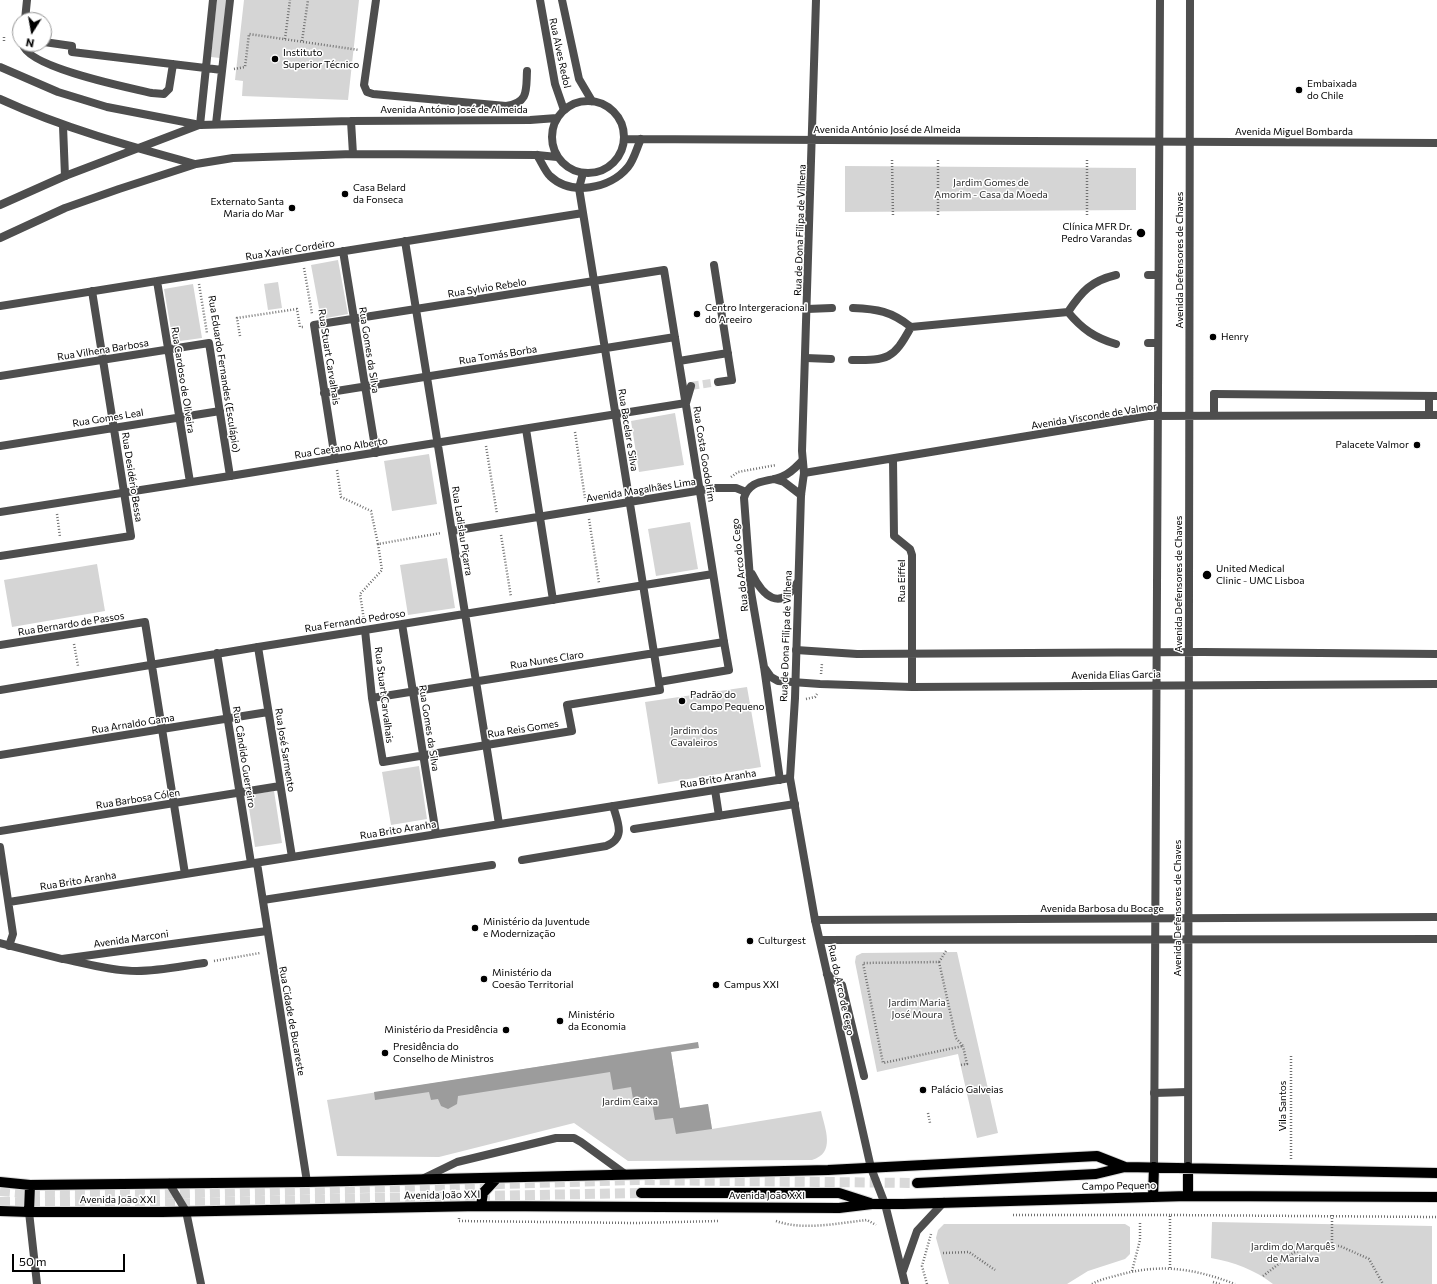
<!DOCTYPE html>
<html>
<head>
<meta charset="utf-8">
<style>
  body { margin:0 }
  #map { position:relative; width:1437px; height:1284px; overflow:hidden; background:#fff; font-family:Commissioner,sans-serif }
  canvas { display:block }
  .north { position:absolute; left:12px; top:12px; width:40px; height:40px; box-sizing:border-box; background:#fff; border:1px solid #999; border-radius:50%; rotate:191deg; font-size:11px; font-weight:700; line-height:16px; text-align:center; color:#000 }
  .north::after { content:''; display:block; margin:auto; width:14px; height:18px; background:#000; clip-path:polygon(50% 0,100% 100%,50% 72%,0 100%) }
  .scale { position:absolute; left:12px; top:1254px; width:113px; height:18px; box-sizing:border-box; border:2px solid #000; border-top:0; padding-left:5px; font-size:12px; line-height:14px; white-space:nowrap; color:#000; -webkit-text-stroke:3px #fff; paint-order:stroke }
</style>
</head>
<body>
<div id="map">
<canvas width="1437" height="1284"></canvas>
<div class="north">N</div>
<div class="scale">50 m</div>
</div>
<script>
const context = document.querySelector('canvas').getContext('2d');
context.lineJoin = 'round';
function fillPath(path, color) {
  context.fillStyle = color;
  context.fill(path, 'evenodd');
}
function stroke(path, color, width, dash) {
  context.strokeStyle = color;
  context.lineWidth = width;
  context.lineCap = dash ? 'butt' : 'round';
  context.setLineDash(dash || []);
  context.stroke(path);
}
function write(font, color, halo, rows, align = 'center') {
  context.font = font + ' Commissioner,sans-serif';
  context.lineWidth = 3;
  context.setLineDash([]);
  context.textBaseline = 'middle';
  context.strokeStyle = halo;
  context.fillStyle = color;
  for (const [text, x, y, turn = 0] of rows) {
    context.save();
    context.translate(x, y);
    context.rotate((+turn || 0) * Math.PI / 180);
    context.textAlign = isNaN(turn) ? turn : align;
    if (halo) context.strokeText(text, 0, 0);
    context.fillText(text, 0, 0);
    context.restore();
  }
}
fillPath(new Path2D(`
  M 217,0 L 226,0 L 220,58 L 211,57 Z
  M 244,0 L 359,0 L 348,100 L 242,96 L 243,81 L 235,80 Z
  M 845,166 L 1136,168 L 1136,210 L 845,212 Z
  M 338,260 L 348,314 L 321,319 L 311,265 Z
  M 278,282 L 282,308 L 268,310 L 264,284 Z
  M 193,284 L 202,338 L 173,342 L 164,289 Z
  M 675,413 L 684,465 L 639,472 L 631,421 Z
  M 429,454 L 437,504 L 392,511 L 384,461 Z
  M 690,522 L 698,569 L 656,576 L 648,529 Z
  M 447,558 L 455,608 L 408,615 L 400,565 Z
  M 97,564 L 105,611 L 12,627 L 4,580 Z
  M 747,687 L 761,767 L 658,784 L 645,702 Z
  M 419,766 L 427,819 L 391,825 L 382,772 Z
  M 274,791 L 282,843 L 255,847 L 247,795 Z
  M 957,952 L 998,1133 L 977,1138 L 958,1054 L 877,1072 L 855,962 L 856,956 L 862,953 Z
  M 670,1046 L 680,1109 L 708,1104 L 712,1129 L 821,1111 C 825,1129 836,1153 812,1160 L 628,1161 L 574,1123 L 439,1157 L 337,1156 L 327,1100 Z
  M 1212,1222 L 1432,1226 L 1432,1284 L 1273,1284 C 1255,1270 1234,1262 1211,1258 Z
  M 944,1224 L 1125,1224 L 1130,1227 L 1130,1254 L 1125,1259 L 1088,1271 L 1067,1284 L 949,1284 L 936,1238 L 938,1230 Z`), '#d5d5d5');
fillPath(new Path2D(`
  M 698,1042 L 699,1048 L 671,1052 L 680,1108 L 708,1104 L 712,1129 L 676,1134 L 673,1118 L 655,1120 L 652,1103 L 634,1105 L 631,1087 L 613,1090 L 610,1072 L 458,1096 L 457,1104 L 448,1109 L 441,1106 L 438,1099 L 431,1100 L 429,1092 L 375,1100 L 374,1092 Z`), '#9c9c9c');
stroke(new Path2D(`
  M 691,386 L 718,382`), '#d9d9d9', 8, [8, 4]);
stroke(new Path2D(`
  M 0,1191 L 24,1193 L 158,1194 L 636,1180 L 917,1183
  M 0,1202 L 158,1202 L 641,1193`), '#d9d9d9', 10, [10, 5]);
const primary = new Path2D(`
  M 1188,1167 L 1188,1196
  M 0,1182 L 30,1185 L 307,1182 L 828,1170 L 1097,1156 L 1125,1167 L 1437,1173
  M 917,1183 L 1096,1174 L 1125,1167
  M 641,1193 L 839,1193 L 870,1203
  M 1153,1197 L 1154,1167
  M 481,1206 L 483,1193 L 496,1179
  M 0,1211 L 29,1212 L 162,1212 L 481,1206 L 839,1208 L 872,1204 L 903,1204 L 1188,1196 L 1437,1197
  M 29,1212 L 30,1185`);
stroke(primary, '#dbdbdb', 12);
stroke(new Path2D(`
  M 285,39 L 290,0
  M 4,41 L 4,36
  M 302,41 L 308,0
  M 234,69 L 245,67 L 249,34 L 359,50
  M 892,160 L 893,217
  M 938,160 L 938,217
  M 1087,160 L 1087,217
  M 304,268 L 312,314
  M 199,284 L 207,333
  M 240,336 L 237,318 L 297,309 L 300,327 L 304,327
  M 575,432 L 585,498
  M 486,446 L 497,514
  M 337,470 L 341,497 L 371,511 L 378,544
  M 731,477 L 738,472 L 776,465
  M 57,514 L 60,537
  M 589,519 L 599,583
  M 501,535 L 511,597
  M 364,620 L 360,594 L 382,570 L 378,544 L 441,533
  M 74,644 L 78,666
  M 821,674 L 822,663
  M 806,699 L 815,697 L 817,694
  M 214,961 L 260,953
  M 939,962 L 956,1038 L 963,1046 L 883,1063 L 863,963 Z
  M 939,962 L 946,951
  M 961,1065 L 967,1064 L 963,1046
  M 928,1113 L 930,1123
  M 1291,1159 L 1291,1055
  M 1013,1215 L 1170,1215
  M 459,1218 L 459,1221 L 636,1223 L 719,1221
  M 776,1221 C 804,1231 838,1223 867,1220 L 876,1225
  M 1332,1246 L 1332,1215
  M 943,1253 L 969,1252 L 995,1270
  M 1170,1268 L 1170,1215 L 1437,1217
  M 1132,1271 L 1140,1240 L 1140,1221
  M 1263,1276 L 1293,1253 L 1313,1246 L 1340,1246 L 1369,1259 L 1383,1284
  M 1213,1282 L 1220,1284
  M 927,1284 L 922,1266 L 931,1234
  M 1092,1284 C 1099,1280 1107,1278 1115,1276 C 1159,1263 1193,1268 1235,1284`), '#707070', 2.5, [1, 2]);
stroke(new Path2D(`
  M 376,0 L 364,85 L 367,92 L 373,94 L 506,106 C 529,103 526,90 527,71
  M 25,20 L 27,0
  M 44,42 L 72,46 L 72,52 L 222,70
  M 23,44 C 26,67 130,88 152,93 L 164,94 L 169,89 L 173,64
  M 216,124 L 230,0
  M 200,125 L 213,0
  M 63,126 L 65,176
  M 537,155 C 541,161 545,171 550,176 C 571,196 610,189 628,167 C 634,160 637,147 641,139
  M 1148,275 L 1158,275
  M 853,308 C 877,309 891,311 911,327
  M 807,309 L 832,308
  M 1148,343 L 1158,343
  M 1116,344 C 1095,338 1082,329 1068,312 C 1082,291 1091,281 1116,275
  M 806,358 L 831,359
  M 852,360 C 888,360 893,360 911,327 L 1068,312
  M 1429,396 L 1429,415
  M 1214,415 L 1214,394
  M 659,682 L 729,670 L 724,642
  M 715,790 L 719,816
  M 634,829 L 795,804
  M 522,860 L 606,846 C 626,838 618,823 613,806
  M 263,900 L 492,865
  M 64,959 C 88,964 113,971 137,971 C 159,971 182,966 204,963
  M 827,974 L 842,985 L 864,1076
  M 1154,1093 L 1188,1092
  M 422,1179 L 457,1162 L 556,1138 L 574,1138 L 581,1142 L 625,1174`), '#4e4e4e', 8);
stroke(new Path2D(`
  M 230,476 L 335,459
  M 258,647 L 365,630`), '#4e4e4e', 8);
stroke(new Path2D(`
  M 540,0 L 555,84 L 564,110
  M 562,0 L 579,79 L 592,101
  M 583,173 L 579,188 L 660,690 L 567,705 L 572,731 L 383,762 L 372,698 L 365,630 C 481,611 597,593 713,574
  M 405,241 L 499,824
  M 343,251 L 376,453
  M 714,265 L 732,380 L 718,382
  M 157,281 L 190,482
  M 0,306 L 583,213
  M 679,361 L 728,353
  M 0,376 L 209,343 L 230,476 L 0,512
  M 324,393 L 675,337
  M 1214,394 L 1437,396
  M 526,429 L 553,600
  M 0,446 L 220,411
  M 893,459 L 894,536 L 910,549 L 912,555 L 912,687
  M 804,473 L 1148,416 L 1437,415
  M 774,479 L 784,482 L 801,495
  M 452,531 L 715,488 L 736,488 L 746,492
  M 0,556 L 131,536 L 92,291
  M 752,574 C 763,596 780,612 797,583
  M 402,624 L 436,834
  M 0,645 L 145,622 L 185,874
  M 796,650 L 857,654 L 1203,652 L 1437,654
  M 217,653 L 251,863
  M 764,667 L 771,677 L 778,681 L 820,684 L 912,687 L 1437,684
  M 0,690 L 258,647 L 292,857
  M 372,698 L 724,642 C 704,518 685,394 664,270 L 314,325 L 335,459 L 686,403 L 691,386
  M 0,755 L 268,712
  M 780,780 L 764,667 L 751,592 L 744,498 C 750,478 768,483 783,476 C 791,473 796,467 802,461
  M 0,831 L 280,786
  M 0,847 L 13,934 L 9,946
  M 257,863 L 307,1182
  M 9,902 L 790,778
  M 815,920 L 1437,917
  M 820,940 L 1437,939
  M 0,943 L 62,959 L 267,931
  M 1154,1167 L 1160,0
  M 1188,1167 L 1190,0
  M 169,1183 L 186,1211 L 201,1284
  M 29,1212 L 37,1284`), '#4e4e4e', 8);
stroke(new Path2D(`
  M 816,0 L 802,451 L 804,473 L 801,495 L 795,698 L 790,778 L 815,920 L 871,1168 L 885,1204 L 905,1284
  M 0,67 L 58,92 L 107,107 L 200,125 L 351,121 L 530,120 L 557,118
  M 0,99 C 63,128 129,146 195,164
  M552 137a36 36 0 1 1 72 0a36 36 0 1 1-72 0Z
  M 351,121 L 353,154
  M 624,139 L 1437,143
  M 0,205 L 65,176 L 199,125
  M 0,238 L 65,208 L 119,189 L 196,164 L 233,158 L 353,154 L 537,155 L 557,157
  M 903,1271 L 917,1231 L 944,1202`), '#4e4e4e', 8);
stroke(primary, '#000', 10);
for (const [x, y, r, color] of [
  [275,59,4,"#000"],
  [1299,90,4,"#000"],
  [345,194,4,"#000"],
  [292,208,4,"#000"],
  [1141,233,5,"#000"],
  [697,314,4,"#000"],
  [1213,337,4,"#000"],
  [1417,445,4,"#000"],
  [1207,575,5,"#000"],
  [682,701,4,"#000"],
  [475,928,4,"#000"],
  [750,941,4,"#000"],
  [484,979,4,"#000"],
  [716,985,4,"#000"],
  [560,1021,4,"#000"],
  [506,1030,4,"#000"],
  [385,1053,4,"#000"],
  [923,1090,4,"#000"]
]) {
  const dot = new Path2D();
  dot.arc(x, y, r, 0, 2 * Math.PI);
  context.fillStyle = color;
  context.fill(dot);
  stroke(dot, '#fff', 1.5);
}
write('10px', '#000', '#fff', [
  ["Instituto",283,53],
  ["Superior Técnico",283,65],
  ["Embaixada",1307,84],
  ["do Chile",1307,96],
  ["Casa Belard",353,188],
  ["da Fonseca",353,200],
  ["Externato Santa",284,202,"right"],
  ["Maria do Mar",284,214,"right"],
  ["Clínica MFR Dr.",1132,227,"right"],
  ["Pedro Varandas",1132,239,"right"],
  ["Centro Intergeracional",705,308],
  ["do Areeiro",705,320],
  ["Henry",1221,337],
  ["Palacete Valmor",1409,445,"right"],
  ["United Medical",1216,569],
  ["Clinic - UMC Lisboa",1216,581],
  ["Padrão do",690,695],
  ["Campo Pequeno",690,707],
  ["Ministério da Juventude",483,922],
  ["e Modernização",483,934],
  ["Culturgest",758,941],
  ["Ministério da",492,973],
  ["Coesão Territorial",492,985],
  ["Campus XXI",724,985],
  ["Ministério",568,1015],
  ["da Economia",568,1027],
  ["Ministério da Presidência",498,1030,"right"],
  ["Presidência do",393,1047],
  ["Conselho de Ministros",393,1059],
  ["Palácio Galveias",931,1090]
], 'left');
write('10px', '#000', '#fff', [
  ["Rua Alves Redol",560,53,78],
  ["Avenida António José de Almeida",454,110],
  ["Avenida António José de Almeida",887,130],
  ["Avenida Miguel Bombarda",1294,132],
  ["Rua de Dona Filipa de Vilhena",800,230,-88],
  ["Rua Xavier Cordeiro",290,250,-9],
  ["Avenida Defensores de Chaves",1180,260,-90],
  ["Rua Sylvio Rebelo",487,288,-9],
  ["Rua Vilhena Barbosa",103,350,-9],
  ["Rua Gomes da Silva",369,350,81],
  ["Rua Tomás Borba",498,355,-9],
  ["Rua Stuart Carvalhais",329,357,81],
  ["Rua Eduardo Fernandes (Esculápio)",224,374,81],
  ["Rua Cardoso de Oliveira",183,380,81],
  ["Avenida Visconde de Valmor",1094,416,-9],
  ["Rua Gomes Leal",108,418,-9],
  ["Rua Bacelar e Silva",628,430,81],
  ["Rua Caetano Alberto",341,448,-9],
  ["Rua Costa Goodolfim",704,454,81],
  ["Rua Desidério Bessa",132,477,81],
  ["Avenida Magalhães Lima",641,490,-9],
  ["Rua Ladislau Piçarra",462,531,81],
  ["Rua do Arco do Cego",740,565,-96],
  ["Rua Eiffel",902,581,-90],
  ["Avenida Defensores de Chaves",1179,584,-90],
  ["Rua Fernando Pedroso",355,621,-9],
  ["Rua Bernardo de Passos",71,624,-9],
  ["Rua de Dona Filipa de Vilhena",786,636,-88],
  ["Rua Nunes Claro",547,660,-9],
  ["Avenida Elias Garcia",1116,675,-1],
  ["Rua Stuart Carvalhais",384,695,83],
  ["Rua Arnaldo Gama",133,724,-9],
  ["Rua Gomes da Silva",429,728,81],
  ["Rua Reis Gomes",523,729,-9],
  ["Rua José Sarmento",285,750,81],
  ["Rua Cândido Guerreiro",244,757,81],
  ["Rua Brito Aranha",718,779,-9],
  ["Rua Barbosa Cólen",138,799,-9],
  ["Rua Brito Aranha",398,830,-9],
  ["Rua Brito Aranha",78,881,-9],
  ["Avenida Defensores de Chaves",1178,908,-90],
  ["Avenida Barbosa du Bocage",1102,909],
  ["Avenida Marconi",131,939,-8],
  ["Rua do Arco de Cego",841,990,78],
  ["Rua Cidade de Bucareste",292,1021,80],
  ["Vila Santos",1283,1106,-90],
  ["Campo Pequeno",1119,1186,-1],
  ["Avenida João XXI",442,1195,-1],
  ["Avenida João XXI",767,1196],
  ["Avenida João XXI",118,1200]
]);
write('10px', '#2c2c2c', '#fff', [
  ["Jardim Gomes de",991,183],
  ["Amorim - Casa da Moeda",991,195],
  ["Jardim dos",694,731],
  ["Cavaleiros",694,743],
  ["Jardim Maria",917,1003],
  ["José Moura",917,1015],
  ["Jardim Caixa",630,1102],
  ["Jardim do Marquês",1293,1247],
  ["de Marialva",1293,1259]
]);
</script>
</body>
</html>
